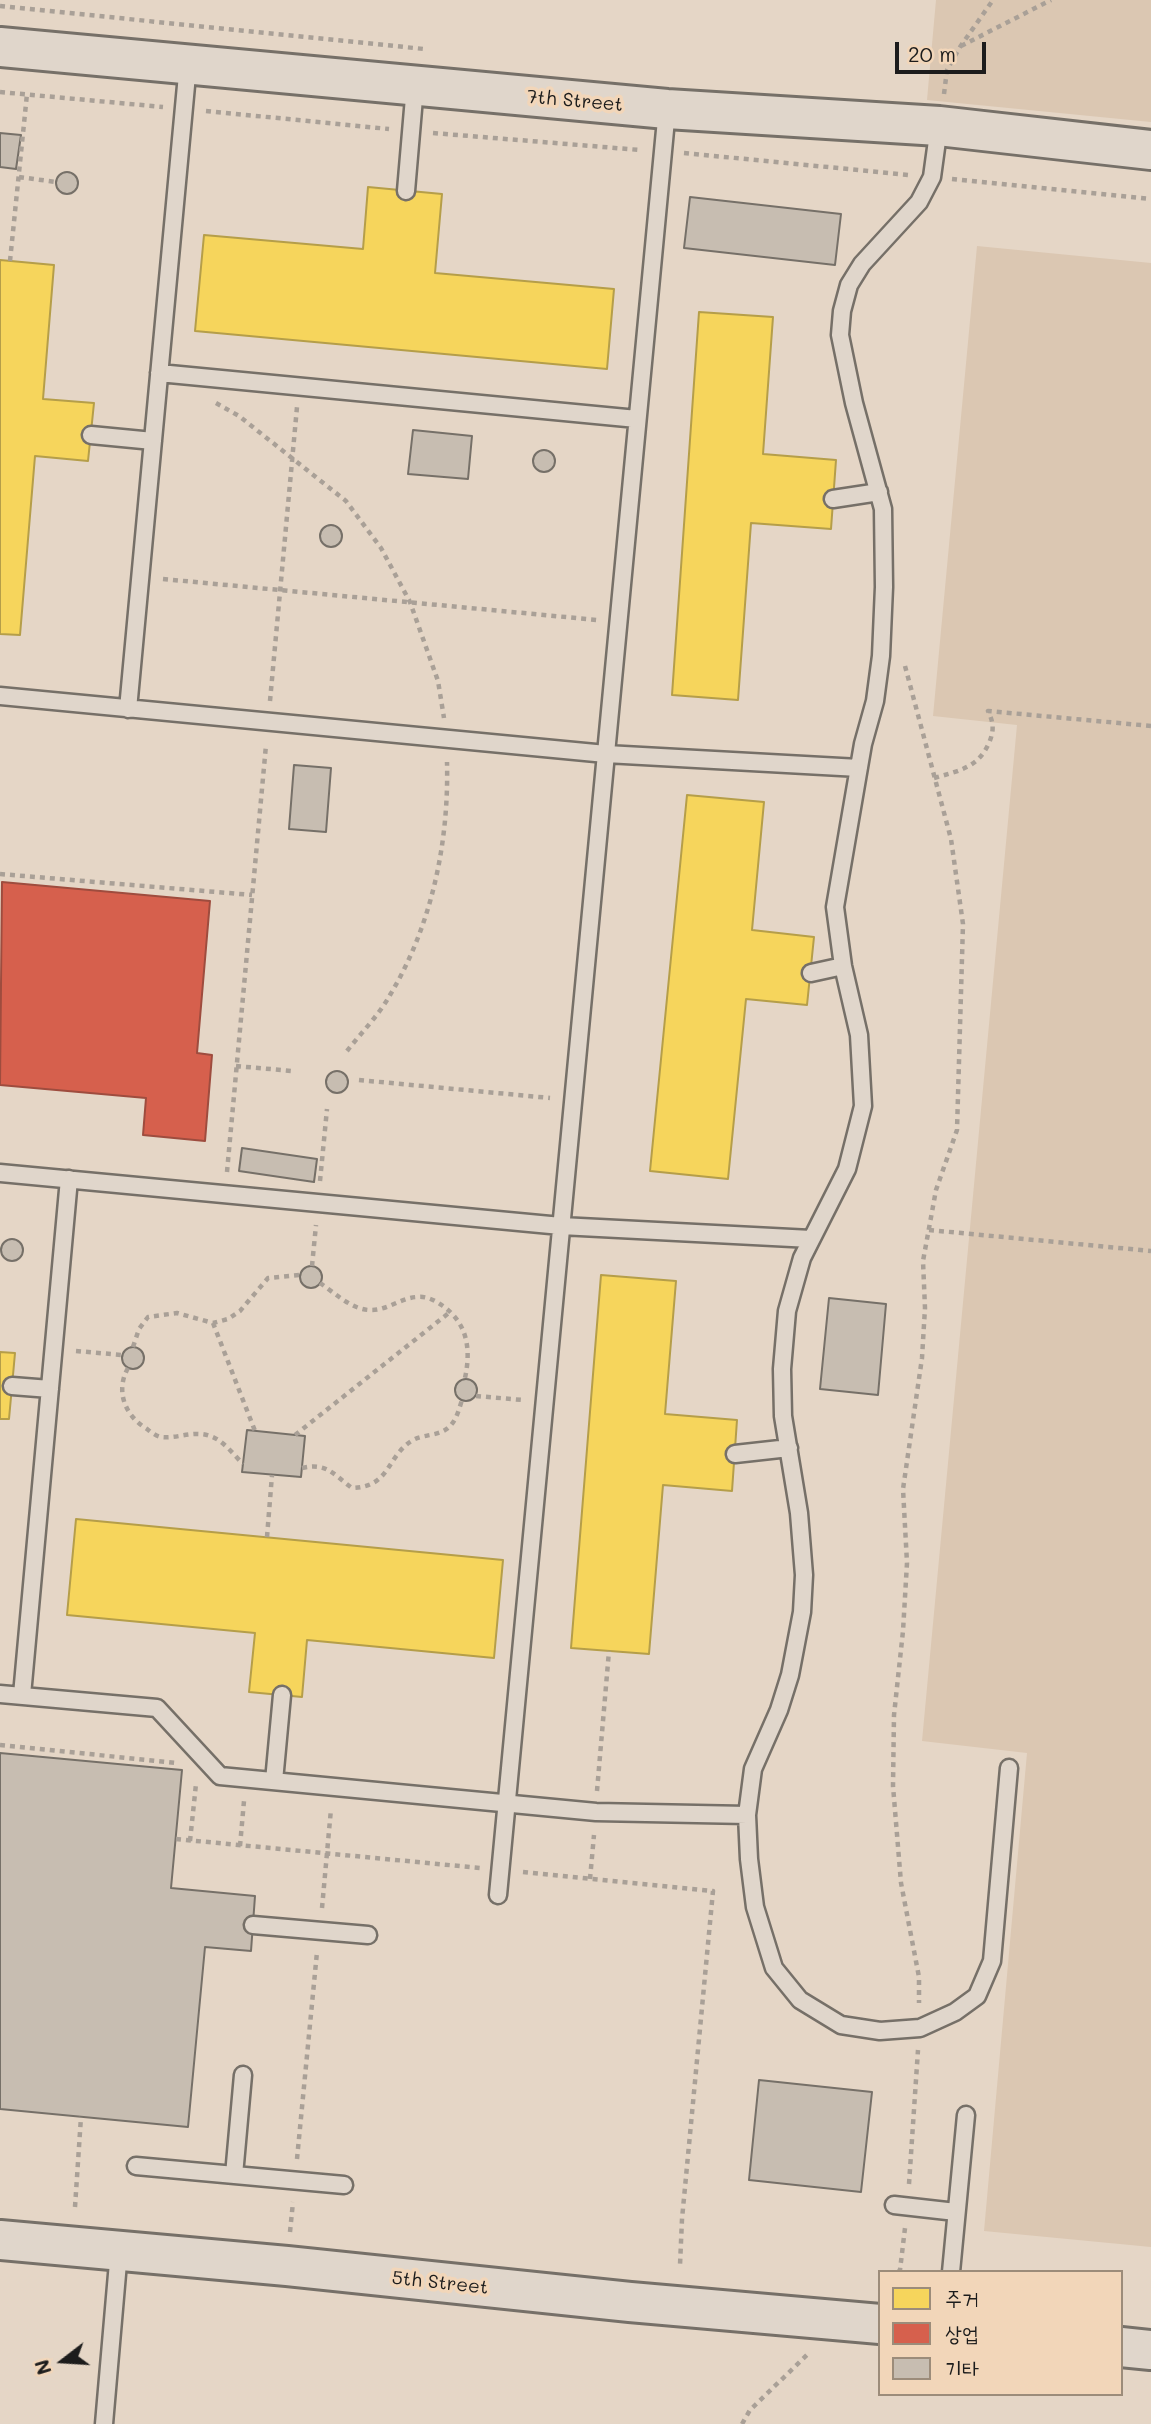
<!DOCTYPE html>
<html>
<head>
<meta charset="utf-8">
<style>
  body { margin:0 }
  #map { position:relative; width:1151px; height:2424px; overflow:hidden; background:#e5d6c6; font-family:Mali,"Poor Story",sans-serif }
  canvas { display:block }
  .legend { position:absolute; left:878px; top:2270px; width:245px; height:126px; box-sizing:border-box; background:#f2d6b9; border:2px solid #9c8c7a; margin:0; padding:9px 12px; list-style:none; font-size:21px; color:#1c1c1c }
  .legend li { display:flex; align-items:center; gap:14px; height:35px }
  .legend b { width:35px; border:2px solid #9c8c7a }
  .north { position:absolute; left:28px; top:2326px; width:70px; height:70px; -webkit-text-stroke:5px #f2d6b9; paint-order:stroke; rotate:253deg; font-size:19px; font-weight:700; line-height:28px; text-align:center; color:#1c1c1c }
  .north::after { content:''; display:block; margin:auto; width:24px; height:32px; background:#1c1c1c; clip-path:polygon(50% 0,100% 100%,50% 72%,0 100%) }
  .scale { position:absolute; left:895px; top:42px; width:91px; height:32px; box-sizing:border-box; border:4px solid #1c1c1c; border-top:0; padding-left:9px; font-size:21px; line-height:24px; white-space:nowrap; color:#1c1c1c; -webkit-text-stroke:5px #f2d6b9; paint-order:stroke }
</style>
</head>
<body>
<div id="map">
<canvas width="1151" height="2424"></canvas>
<ul class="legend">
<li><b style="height:19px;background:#f6d55c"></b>주거</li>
<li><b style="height:19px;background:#d6604d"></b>상업</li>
<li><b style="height:19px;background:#c7bdb1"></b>기타</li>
</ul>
<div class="north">N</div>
<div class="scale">20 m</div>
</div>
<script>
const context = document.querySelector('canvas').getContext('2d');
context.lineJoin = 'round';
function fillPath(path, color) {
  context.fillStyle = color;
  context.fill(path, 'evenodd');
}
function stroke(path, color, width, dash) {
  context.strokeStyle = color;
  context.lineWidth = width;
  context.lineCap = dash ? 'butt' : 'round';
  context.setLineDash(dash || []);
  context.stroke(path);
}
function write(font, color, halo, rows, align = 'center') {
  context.font = font + ' Mali,sans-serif';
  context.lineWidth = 7;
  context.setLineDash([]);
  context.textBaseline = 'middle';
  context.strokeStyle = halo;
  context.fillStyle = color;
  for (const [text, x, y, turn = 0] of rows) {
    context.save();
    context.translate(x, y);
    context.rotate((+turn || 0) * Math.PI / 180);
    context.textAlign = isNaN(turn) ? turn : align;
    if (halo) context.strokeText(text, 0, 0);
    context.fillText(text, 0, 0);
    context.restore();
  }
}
fillPath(new Path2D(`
  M 936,0 L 1151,0 L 1151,122 L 927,100 Z
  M 977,246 L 1151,263 L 1151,2247 L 984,2231 L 1027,1753 L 922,1741 L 1017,725 L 933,716 Z`), '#dbc7b2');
const homes = new Path2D(`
  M 368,187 L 442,194 L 435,273 L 614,289 L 607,369 L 195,331 L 204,235 L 363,249 Z
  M 0,260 L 54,265 L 43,399 L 94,403 L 88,461 L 35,456 L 20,635 L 0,634 Z
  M 699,312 L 773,317 L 763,454 L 836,460 L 831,529 L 751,523 L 738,700 L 672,695 Z
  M 687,795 L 764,802 L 752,930 L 814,937 L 807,1005 L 746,999 L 728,1179 L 650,1171 Z
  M 601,1275 L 676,1281 L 665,1414 L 737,1420 L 732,1491 L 663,1485 L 649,1654 L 571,1648 Z
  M 0,1352 L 15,1353 L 9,1419 L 0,1419 Z
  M 76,1519 L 503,1560 L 494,1658 L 307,1640 L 302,1697 L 249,1692 L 255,1633 L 67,1615 Z`);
fillPath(homes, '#f6d55c');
stroke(homes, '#b59e49', 2);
const shops = new Path2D(`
  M 2,882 L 210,901 L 197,1053 L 212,1055 L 205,1141 L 143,1135 L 146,1098 L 0,1085 Z`);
fillPath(shops, '#d6604d');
stroke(shops, '#9e4c3e', 2);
const building = new Path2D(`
  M 0,133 L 21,135 L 16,169 L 0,167 Z
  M56 183a11 11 0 1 1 22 0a11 11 0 1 1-22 0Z
  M 690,197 L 841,214 L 835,265 L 684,248 Z
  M 413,430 L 472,436 L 468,479 L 408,474 Z
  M533 461a11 11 0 1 1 22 0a11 11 0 1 1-22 0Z
  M320 536a11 11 0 1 1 22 0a11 11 0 1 1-22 0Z
  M 294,765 L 331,768 L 326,832 L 289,829 Z
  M326 1082a11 11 0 1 1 22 0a11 11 0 1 1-22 0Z
  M 242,1148 L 317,1159 L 314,1182 L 239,1171 Z
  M1 1250a11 11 0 1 1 22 0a11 11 0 1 1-22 0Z
  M300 1277a11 11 0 1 1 22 0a11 11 0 1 1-22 0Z
  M 829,1298 L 886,1304 L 878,1395 L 820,1389 Z
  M122 1358a11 11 0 1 1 22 0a11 11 0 1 1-22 0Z
  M455 1390a11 11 0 1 1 22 0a11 11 0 1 1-22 0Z
  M 247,1430 L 305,1436 L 301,1477 L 242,1472 Z
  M 0,1753 L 182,1770 L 171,1888 L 255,1896 L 251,1951 L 205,1947 L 188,2127 L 0,2109 Z
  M 759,2080 L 872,2092 L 861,2192 L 749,2180 Z`);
fillPath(building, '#c7bdb1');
stroke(building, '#767068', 2);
const lane = new Path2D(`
  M 939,126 L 932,177 L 919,202 L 862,264 L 849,285 L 842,311 L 840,335 L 854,403 L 883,509 L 884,587 L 881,656 L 875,701 L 863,744 L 835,907 L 843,966 L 859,1035 L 863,1106 L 847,1169 L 802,1258 L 787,1311 L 782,1369 L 783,1416 L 799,1513 L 804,1575 L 802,1612 L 790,1675 L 779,1710 L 753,1769 L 747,1815 L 749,1859 L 755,1907 L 774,1968 L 800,2000 L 841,2025 L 880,2031 L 920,2028 L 955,2012 L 977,1996 L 992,1961 L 1009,1768
  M 406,191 L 415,86
  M 159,373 L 637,419
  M 91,435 L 153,441
  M 833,499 L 879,492
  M 0,696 L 606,754 L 859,768
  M 128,709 L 188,64
  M 811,973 L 843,966
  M 0,1173 L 561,1226 L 811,1239
  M 12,1386 L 50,1389
  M 735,1454 L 789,1448
  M 0,1694 L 157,1708 L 220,1776 L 596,1812 L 747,1815
  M 22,1695 L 69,1179
  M 274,1781 L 282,1695
  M 498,1895 L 667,109
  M 253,1925 L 368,1935
  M 136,2166 L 344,2185
  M 234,2175 L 243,2075
  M 894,2205 L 956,2212
  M 951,2272 L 966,2115
  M 104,2424 L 119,2251`);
const secondary = new Path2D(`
  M 0,47 L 667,109 L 939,126 L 1151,150
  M 0,2240 L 287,2266 L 630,2302 L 880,2324
  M 1121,2347 L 1151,2350`);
stroke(lane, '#767068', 21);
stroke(secondary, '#767068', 44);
stroke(new Path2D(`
  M 0,6 L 424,49
  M 961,46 L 1051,0
  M 0,92 L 163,107
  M 944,94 L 947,70 L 960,47 L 993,0
  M 206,111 L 389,129
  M 433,133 L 640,150
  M 684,153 L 909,175
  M 19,177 L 56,182
  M 952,179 L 1151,199
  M 10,261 L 27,94
  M 216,403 L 239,416 L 346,501 L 381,548 L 410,602 L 438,681 L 444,718
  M 163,579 L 597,620
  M 905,666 L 951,839 L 963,924 L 957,1130 L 936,1190 L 923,1261 L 925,1308 L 922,1358 L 903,1489 L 907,1563 L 903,1631 L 894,1715 L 893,1786 L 901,1883 L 919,1977 L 919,2003
  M 270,701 L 297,407
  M 934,778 C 958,771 978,768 989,743 C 994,731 994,723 988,711 L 1151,726
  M 0,874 L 252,895
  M 347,1051 C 361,1033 379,1015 390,995 C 432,925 449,842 447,762
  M 236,1066 L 292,1071
  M 359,1080 L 550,1098
  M 227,1172 L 266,745
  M 320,1181 L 327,1109
  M 929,1230 L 1151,1251
  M 312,1266 L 316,1225
  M 320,1283 C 335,1293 353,1311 372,1310 C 388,1310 402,1297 418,1297 C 427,1296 436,1301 443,1306 C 468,1324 471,1350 465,1378
  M 213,1323 L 255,1431
  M 133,1347 L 139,1329 L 148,1317 L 177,1313 L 213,1323 L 228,1319 L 240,1311 L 268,1278 L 300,1275
  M 76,1351 L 122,1355
  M 128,1368 C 115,1391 125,1416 147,1429 C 151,1432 156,1436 161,1437 C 178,1439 193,1430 210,1436 C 223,1440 234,1455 243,1464
  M 476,1396 L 523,1400
  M 295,1435 L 450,1312
  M 302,1468 C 327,1462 334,1475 352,1488 C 392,1487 386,1454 415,1439 C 426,1434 442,1436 451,1425 C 457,1418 459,1409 462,1400
  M 267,1537 L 272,1475
  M 0,1745 L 177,1763
  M 597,1791 L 609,1651
  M 176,1839 L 480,1868
  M 190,1841 L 196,1784
  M 240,1846 L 244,1801
  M 523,1872 L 713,1891 L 682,2219 L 680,2265
  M 590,1879 L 594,1835
  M 322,1908 L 331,1809
  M 297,2159 L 317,1952
  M 909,2184 L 918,2050
  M 75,2207 L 81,2117
  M 290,2232 L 293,2202
  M 898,2272 L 900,2270 L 905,2228
  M 742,2424 L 750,2410 L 809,2353`), '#a9a097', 4.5, [5, 5]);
stroke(lane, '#e0d6cb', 16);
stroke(secondary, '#e0d6cb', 38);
write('19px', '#1c1c1c', '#f2d6b9', [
  ["7th Street",575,101,5],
  ["5th Street",440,2283,6]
]);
</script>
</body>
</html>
